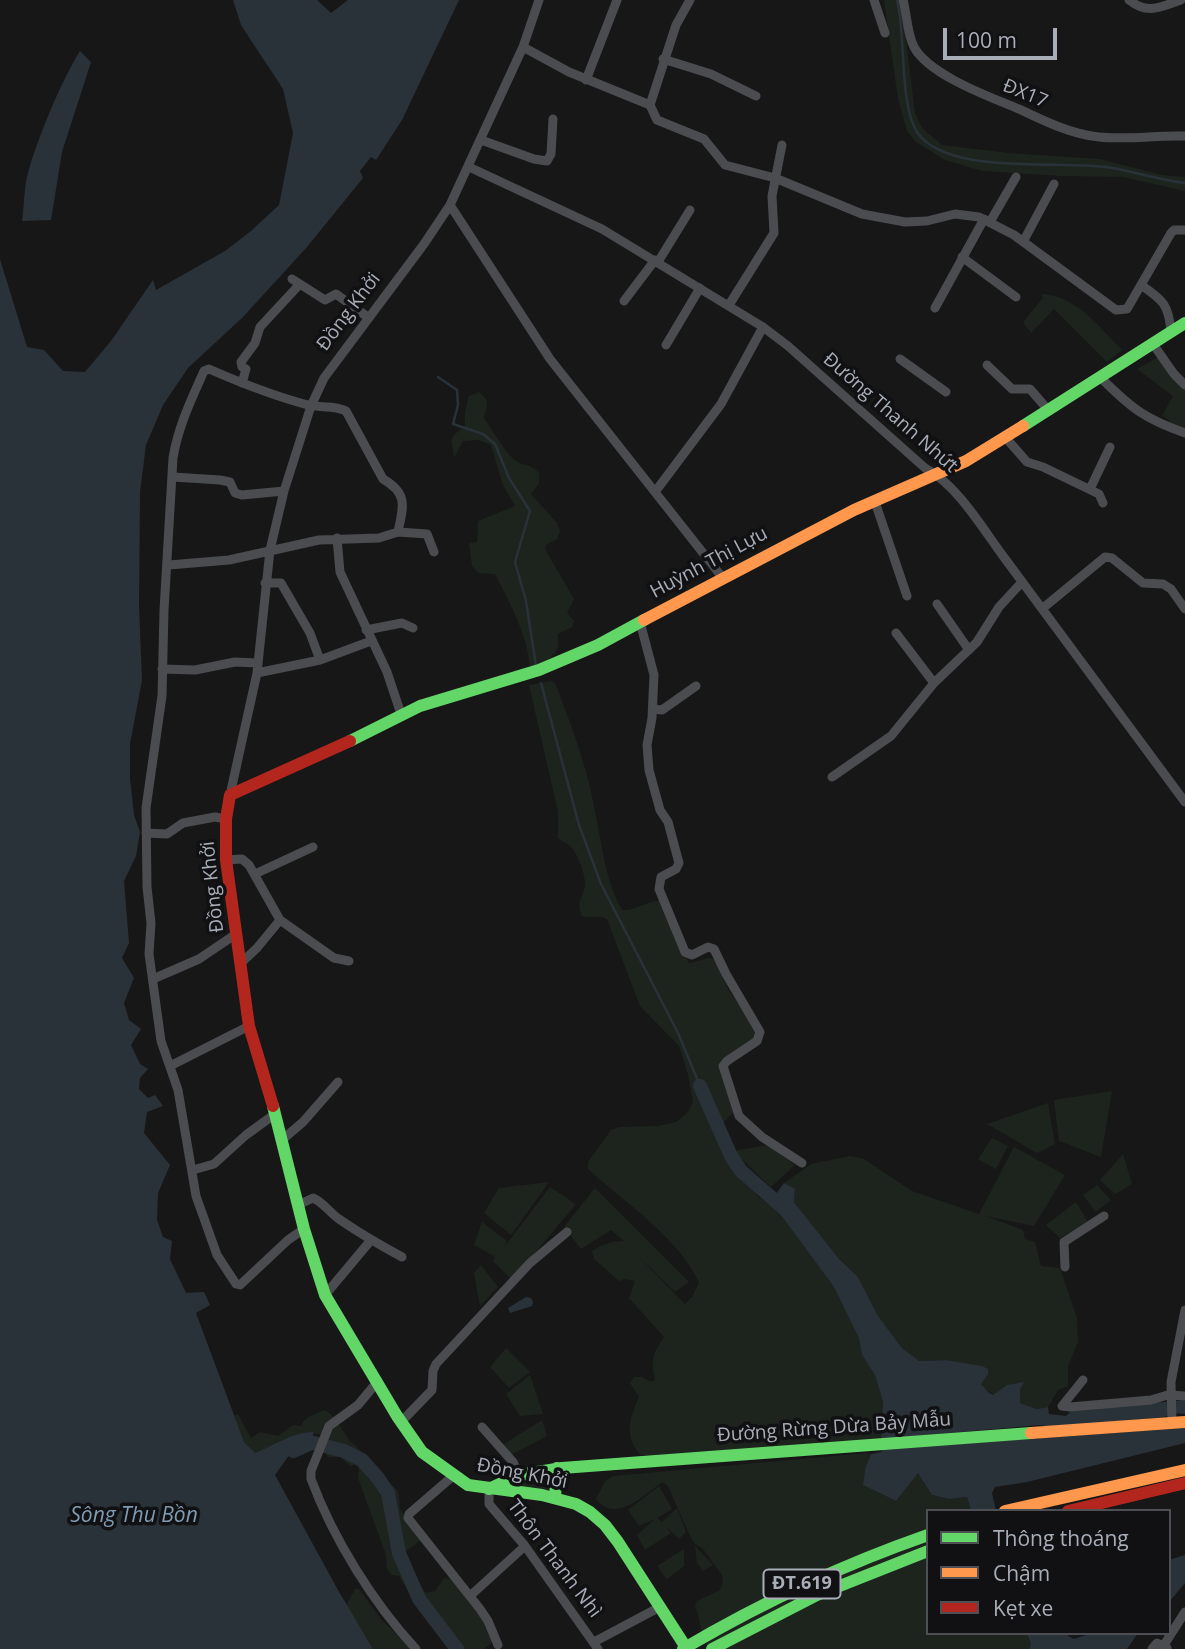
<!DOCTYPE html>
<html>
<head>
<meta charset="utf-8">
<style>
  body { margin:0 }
  #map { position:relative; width:1185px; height:1649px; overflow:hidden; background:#171717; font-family:"Open Sans",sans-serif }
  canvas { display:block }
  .legend { position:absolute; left:926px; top:1509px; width:245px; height:126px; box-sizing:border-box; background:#111113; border:2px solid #4d4f55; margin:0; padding:9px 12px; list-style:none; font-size:21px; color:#a8adb8 }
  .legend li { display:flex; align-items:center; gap:14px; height:35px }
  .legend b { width:35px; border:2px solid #4d4f55 }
  .scale { position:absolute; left:943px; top:28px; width:114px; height:32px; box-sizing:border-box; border:4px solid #a8adb8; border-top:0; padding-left:9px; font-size:21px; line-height:24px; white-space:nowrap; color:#a8adb8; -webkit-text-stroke:5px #111113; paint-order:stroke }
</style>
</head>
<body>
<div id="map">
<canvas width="1185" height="1649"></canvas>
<ul class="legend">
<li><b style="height:9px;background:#63d668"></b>Thông thoáng</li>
<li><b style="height:9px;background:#ff974d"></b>Chậm</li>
<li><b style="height:9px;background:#b3261e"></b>Kẹt xe</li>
</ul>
<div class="scale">100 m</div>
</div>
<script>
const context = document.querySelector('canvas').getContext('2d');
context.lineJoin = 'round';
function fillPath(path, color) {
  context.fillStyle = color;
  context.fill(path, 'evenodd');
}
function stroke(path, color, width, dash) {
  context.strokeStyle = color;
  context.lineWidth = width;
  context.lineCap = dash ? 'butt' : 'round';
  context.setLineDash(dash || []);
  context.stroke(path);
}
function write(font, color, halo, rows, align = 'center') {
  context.font = font + ' "Open Sans",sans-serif';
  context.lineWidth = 7;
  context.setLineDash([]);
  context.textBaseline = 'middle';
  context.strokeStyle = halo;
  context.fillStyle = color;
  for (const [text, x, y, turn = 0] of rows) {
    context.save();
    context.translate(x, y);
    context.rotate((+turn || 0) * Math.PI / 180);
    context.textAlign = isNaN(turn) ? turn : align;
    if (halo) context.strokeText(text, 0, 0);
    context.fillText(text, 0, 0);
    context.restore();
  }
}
fillPath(new Path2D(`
  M 884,0 L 901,0 L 915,113 L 922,128 L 942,145 L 1009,153 L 1099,159 L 1162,175 L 1185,177 L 1185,191 L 1123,177 L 1061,176 L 982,171 L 945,160 L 916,142 L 907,131 L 898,99 Z
  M 1041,294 C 1076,295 1099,327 1122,350 L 1107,362 L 1054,309 L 1031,333 L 1023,322 L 1043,298 Z
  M 1162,355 L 1185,383 L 1185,430 L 1171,426 L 1169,420 L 1162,416 L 1173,396 L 1137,369 Z
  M 479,392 C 491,401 487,406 484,418 C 492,429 506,454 515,460 C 523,467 529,462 539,473 L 539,483 L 531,494 L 557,523 L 560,531 L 557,539 L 546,545 L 545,549 L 574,599 L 567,613 L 574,621 L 572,627 L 558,634 C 557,638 559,642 558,646 C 556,658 540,664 530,667 C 527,634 510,603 495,574 L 478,573 L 472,566 L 469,543 L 477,542 L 478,521 L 515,506 L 503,485 L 491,445 L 479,440 L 463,441 L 454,458 C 453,438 445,441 465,426 L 465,412 L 469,396 Z
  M 551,681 L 555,683 C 571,724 587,767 595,811 C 602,844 605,880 622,910 C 636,911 647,900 660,901 L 689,963 C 701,962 709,953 719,962 C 721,989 746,1011 759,1035 L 724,1066 L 736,1110 L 715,1130 C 724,1152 733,1179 755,1190 L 757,1196 L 775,1207 L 834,1287 L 860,1338 L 862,1355 L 875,1375 L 883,1402 L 881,1439 L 656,1455 L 641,1455 C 623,1437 630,1417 639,1397 L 630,1383 L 634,1377 L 641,1377 L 652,1382 L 655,1379 C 650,1360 653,1353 664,1337 L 629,1298 L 635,1281 L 625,1279 L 619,1281 L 594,1259 L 592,1251 C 603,1244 612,1241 624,1241 L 611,1230 L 581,1249 L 564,1227 L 595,1188 L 689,1282 L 675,1292 L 635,1253 L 685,1304 L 692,1297 L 699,1282 C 675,1234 626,1204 588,1169 L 588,1162 L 611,1130 L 620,1127 L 658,1126 L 676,1122 L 688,1112 L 693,1102 L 688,1074 L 679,1046 L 640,1006 L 607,919 C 598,914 590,919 582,916 C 575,902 584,897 585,884 C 585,874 578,854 571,847 C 568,843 562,842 558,838 L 558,812 L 529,685 Z
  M 1112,1091 L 1101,1157 L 1059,1141 L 1054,1100 Z
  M 1048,1103 L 1055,1144 L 1037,1153 L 987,1124 Z
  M 992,1138 L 1008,1146 L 996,1169 L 978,1159 Z
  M 768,1145 L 795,1165 L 771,1187 L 733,1151 Z
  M 1014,1147 L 1065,1175 L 1034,1226 L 985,1216 L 1023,1230 L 1025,1239 L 1035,1242 L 1041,1266 L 1060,1268 L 1077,1318 L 1078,1342 L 1068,1366 L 1068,1386 L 1058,1390 L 1048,1407 L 1037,1409 L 1020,1403 L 1020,1390 L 1023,1383 L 1007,1385 L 994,1395 L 984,1388 L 972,1365 L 946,1360 L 919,1361 L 902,1348 L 878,1316 L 858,1277 L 839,1259 L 794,1202 L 795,1189 L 784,1183 L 811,1164 L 850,1156 L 864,1159 L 912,1191 L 979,1214 Z
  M 1123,1154 L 1132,1184 L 1115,1194 L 1100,1180 Z
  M 549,1182 L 511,1235 L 484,1213 L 499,1188 Z
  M 1097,1185 L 1111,1200 L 1096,1212 L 1083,1195 Z
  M 550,1187 L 576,1204 L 512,1280 L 493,1261 L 495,1257 L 474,1245 L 482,1222 L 507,1241 L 505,1246 Z
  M 1076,1202 L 1088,1222 L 1060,1238 L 1046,1225 Z
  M 481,1265 L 498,1287 L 480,1306 L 474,1273 Z
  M 506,1348 L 530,1372 L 509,1388 L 490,1367 Z
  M 530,1375 L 543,1414 L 520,1416 L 506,1394 Z
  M 325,1410 L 335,1418 L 349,1440 L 364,1454 L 377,1472 L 396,1489 L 399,1495 L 400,1509 L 420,1537 L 420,1541 L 401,1555 L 408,1571 L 426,1593 L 435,1591 L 444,1578 L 452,1579 L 480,1614 L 492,1637 L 492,1642 L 484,1649 L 449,1649 L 424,1617 L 399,1576 L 392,1575 L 387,1569 L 386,1555 L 358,1478 L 359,1469 L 356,1465 L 350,1466 L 340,1457 L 328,1457 L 324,1452 L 327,1437 C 299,1425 280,1443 255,1454 L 244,1442 L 234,1416 L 238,1414 L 251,1438 L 260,1432 L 278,1436 L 293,1425 L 301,1426 C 305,1416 315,1414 325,1410 Z
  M 542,1420 L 547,1436 L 509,1456 L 502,1445 Z
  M 866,1453 L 871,1454 L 865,1469 L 863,1485 L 896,1501 L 918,1472 L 932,1495 L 949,1499 L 967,1497 L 971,1511 L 928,1511 L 928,1633 L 1027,1633 L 1031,1646 L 1029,1649 L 709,1649 C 700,1635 701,1621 695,1606 L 697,1601 L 720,1590 L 723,1583 L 722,1575 L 703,1549 L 694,1543 L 689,1534 L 668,1486 L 663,1482 C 645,1493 617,1525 596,1499 L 605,1481 L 613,1476 Z
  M 552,1474 L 549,1491 L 516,1486 L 515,1480 Z
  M 659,1486 L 672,1509 L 657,1518 L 662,1522 L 677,1508 L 686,1532 L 679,1539 L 665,1525 L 671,1533 L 645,1550 L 637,1535 L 655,1519 L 639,1526 L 628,1510 Z
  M 695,1546 L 713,1565 L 703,1571 L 697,1563 Z
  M 684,1549 L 684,1566 L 667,1579 L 657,1566 Z
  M 355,1589 L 359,1589 L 380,1618 L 411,1649 L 373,1649 L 346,1605 Z`), '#1d241e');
fillPath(new Path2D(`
  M 233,0 L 317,0 L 331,13 L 348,0 L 459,0 L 402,120 L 376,160 L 371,157 L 360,171 L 363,178 L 307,247 L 243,317 L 188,368 L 163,405 L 146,445 L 140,492 L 139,606 L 142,680 L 130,744 L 130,778 L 134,815 L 140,832 L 136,856 L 124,881 L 129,943 L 122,958 L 134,978 L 124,1003 L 129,1020 L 141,1029 L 131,1045 L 140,1064 L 148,1069 L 140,1078 L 139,1089 L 148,1098 L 155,1095 L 163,1106 L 147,1112 L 144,1133 L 170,1165 L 158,1193 L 157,1220 L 163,1237 L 172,1241 L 170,1259 L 186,1293 L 204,1292 L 210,1305 L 196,1313 L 244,1442 L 255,1453 C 276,1445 291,1432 314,1432 L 306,1451 L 290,1454 L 275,1475 L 338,1590 L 373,1649 L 0,1649 L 0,259 L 27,347 L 44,350 L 63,371 L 85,372 L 111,341 L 153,280 L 156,290 L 225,251 L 251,231 L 279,205 L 293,133 L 283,89 L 241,25 Z
  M 80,51 L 91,62 L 62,152 L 51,220 L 22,221 C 24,207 24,191 27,177 C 35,144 61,81 80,51 Z
  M 784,1183 L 795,1189 L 794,1202 L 839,1259 L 858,1277 L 878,1316 L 902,1348 L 919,1361 L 946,1360 L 982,1366 L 988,1369 L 988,1374 L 981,1384 L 988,1392 L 993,1395 L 1007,1385 L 1024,1382 L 1020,1390 L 1020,1403 L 1037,1409 L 1048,1407 L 1049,1414 L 1066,1416 L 1072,1410 L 1185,1400 L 1185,1414 L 1171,1413 L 1165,1417 L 1052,1427 L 1040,1425 L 881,1439 L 883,1402 L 875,1375 L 862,1355 L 859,1338 L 834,1287 L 775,1207 L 773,1198 Z
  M 526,1297 L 531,1298 L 533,1302 L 532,1306 L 510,1313 L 508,1308 Z
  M 1185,1428 L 1185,1443 L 1027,1482 L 995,1487 L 992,1493 L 996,1511 L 971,1511 L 967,1497 L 949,1499 L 932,1495 L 918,1473 L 896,1501 L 863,1485 L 865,1469 L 871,1454 L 881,1452 L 884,1449 Z
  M 1185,1555 L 1185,1583 L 1169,1602 L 1169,1560 Z
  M 1027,1633 L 1067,1633 L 1068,1636 L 1074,1639 L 1092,1633 L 1138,1633 L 1127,1649 L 1029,1649 L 1031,1645 Z`), '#2a3239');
stroke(new Path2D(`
  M 897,0 C 906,34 899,104 917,132 C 947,177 1064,159 1112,168 C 1136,172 1160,180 1185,183
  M 438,377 L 457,390 L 458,405 L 453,424 L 483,434 L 495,444 L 509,478 L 530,511 L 515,562 L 526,601 L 536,666
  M 541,683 L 579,825 L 601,884 L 678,1033 L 700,1086`), '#2a3239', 2.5);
stroke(new Path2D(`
  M 700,1086 L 731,1156 L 741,1171 L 787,1211
  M 293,1451 L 311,1443 L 310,1442 L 344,1451 L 362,1460 L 378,1478 L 388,1493 L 399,1553 L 419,1599 L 457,1649`), '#2a3239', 14);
stroke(new Path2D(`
  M 690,0 L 676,25 L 650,105 L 657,120 L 704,139 L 725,165 L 775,178 L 862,214 L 905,222 L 927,221 L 955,214 L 979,217 L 1014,235 L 1116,310 L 1127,309 L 1171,233 L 1174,230 L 1185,230
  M 874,0 L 885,33
  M 903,0 C 907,14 907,34 914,47 C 929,75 990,97 1019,109 C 1044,121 1071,134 1099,137 C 1127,140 1157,135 1185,136
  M 1129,0 C 1148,15 1160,7 1181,0
  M 523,47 L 569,72 L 650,105
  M 663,59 L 711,74 L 756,96
  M 586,80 L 617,0
  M 481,140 L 534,159 L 547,161 L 551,154 L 553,119
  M 469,167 L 602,229 L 763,327 L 788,346 L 925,468 C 958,485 984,531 1006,560 C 1066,641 1125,722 1185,802
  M 450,205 L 550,359 L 722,577
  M 990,222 L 1016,177
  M 1023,242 L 1054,184
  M 962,257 L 1016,297
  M 658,262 L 690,210
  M 292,279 L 325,300 L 336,294 L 369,318
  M 1141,285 C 1163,300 1169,305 1171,332
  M 624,301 L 655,260
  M 729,305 L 774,233 L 772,196 L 782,145
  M 935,308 L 984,219
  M 1153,344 L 1174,374 L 1185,385
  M 666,345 L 700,288
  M 900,359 L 946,392
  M 987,365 L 1012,389 L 1030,389 L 1049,411
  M 1101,378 C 1131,408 1145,419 1185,433
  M 242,383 L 246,369 L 242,367 L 241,362 L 255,343 L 260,327 L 299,285
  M 1005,437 L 1027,462 L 1043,467 L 1099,494 L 1103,503
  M 173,477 L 220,480 L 230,482 L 235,493 L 242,495 L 284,491
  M 1090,489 L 1110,447
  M 655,492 L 721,404 L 763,327
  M 875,502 L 907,596
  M 337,538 L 340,572 L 387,672 L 401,714
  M 169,565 L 229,560 L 319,540 L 379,538 L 398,532 L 427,534 L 434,552
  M 265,583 L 281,583 L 310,633 L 320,660
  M 937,604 L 969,650
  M 1043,608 L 1105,557 L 1112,558 L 1143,583 L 1163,584 L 1171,589 L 1185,609
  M 640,622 L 654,675 L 652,718 L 647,745 L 649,770 L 660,810 L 668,822 L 679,863 L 676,869 L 661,877 L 659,889 L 685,952 L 692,955 L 708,947 L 714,949 L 726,974 L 760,1032 L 757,1041 L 727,1061 L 723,1066 L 739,1116 L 762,1137 L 802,1163
  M 366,630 L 402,623 L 413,628
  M 896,633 L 934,683
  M 162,669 L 195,670 L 235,662 L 257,663
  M 257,673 L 320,660 L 371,641
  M 653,709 L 662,710 L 696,686
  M 832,777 L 891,736 L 934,683 L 977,642 L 999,607 L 1022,582
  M 230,795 L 257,673 L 270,550 L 284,491 L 311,406 L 324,378 L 424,244 L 450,205 L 523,47 L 539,0
  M 146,833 L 167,834 L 183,823 L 215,817 L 226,819
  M 226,860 L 242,859 L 249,865 L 280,920 L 334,958 L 349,961
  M 255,874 L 313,847
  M 241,963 L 257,948 L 280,920
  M 153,979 L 199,959 L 236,934
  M 170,1066 L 249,1026
  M 283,1139 L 303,1122 L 338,1082
  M 193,1170 L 214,1164 L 246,1135 L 275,1114
  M 298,1205 L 313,1198 C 323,1202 330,1213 339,1219 C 359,1233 380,1245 402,1257
  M 304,1229 L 288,1240 L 240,1285 L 236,1284 L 217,1255 L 196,1196 L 178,1090 L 161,1041 L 149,954 L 151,923 L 147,887 L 146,808 L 162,696 L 164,610 L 173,458 C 178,427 191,400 204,371 L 209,369 C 241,383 274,396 308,405 C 320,408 335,405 346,411 L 383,479 C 409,494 403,507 398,532
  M 1065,1267 L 1064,1242 L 1104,1216
  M 325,1295 L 371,1240
  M 1083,1380 L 1062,1406 L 1070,1407 L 1151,1400 L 1171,1394
  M 378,1381 L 358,1405 L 329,1426 L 311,1471 L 311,1479 C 333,1538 373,1603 416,1649
  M 1171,1395 L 1185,1396
  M 401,1422 L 432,1390 L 433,1371 L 436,1364 L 530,1263 L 567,1232
  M 1172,1423 L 1171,1382 L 1185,1310
  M 482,1427 L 513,1462 L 519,1475
  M 453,1476 L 409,1514 L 408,1518 L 480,1609 L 488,1621 L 498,1645
  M 489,1489 L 489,1504 L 525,1546 L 598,1649
  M 470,1596 L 525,1546
  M 594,1642 L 658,1608
  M 1164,1645 L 1185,1612
  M 1152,1649 L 1157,1643 L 1167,1648`), '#4b4c50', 9);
stroke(new Path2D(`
  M 1023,426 L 1185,323
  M 350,741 L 420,706 L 539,670 L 598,645 L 644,620
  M 273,1106 L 304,1229 L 325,1295 L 397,1416 L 422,1452 L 468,1485 L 542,1495 L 576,1504 L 590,1512 L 605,1525 L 618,1542 L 687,1649
  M 489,1489 L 519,1475 L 562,1468 L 1031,1433
  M 555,1497 L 557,1468
  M 683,1649 C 761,1603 842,1565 928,1535
  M 712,1649 L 817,1595 L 928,1551`), '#63d668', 12);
stroke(new Path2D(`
  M 644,620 L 854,510 L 966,461 L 1023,426
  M 1031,1433 L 1185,1422
  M 1005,1511 L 1185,1470`), '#ff974d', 12);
stroke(new Path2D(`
  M 273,1106 L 249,1026 L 226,860 L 226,819 L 230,795 L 350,741
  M 1068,1511 L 1185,1483`), '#b3261e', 12);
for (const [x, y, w] of [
  [802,1584,77]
]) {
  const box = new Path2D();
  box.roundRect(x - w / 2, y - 14.5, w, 29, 5);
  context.fillStyle = '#111113';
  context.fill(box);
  stroke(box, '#a8adb8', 2);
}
write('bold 18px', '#a8adb8', null, [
  ["ĐT.619",802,1584]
]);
write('19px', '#a8adb8', '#111113', [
  ["ĐX17",1025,94,22],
  ["Đồng Khởi",349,312,-53],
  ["Đường Thanh Nhứt",890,413,41],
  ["Huỳnh Thị Lựu",709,563,-28],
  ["Đồng Khởi",213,887,-96],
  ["Đường Rừng Dừa Bảy Mẫu",834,1428,-4],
  ["Đồng Khởi",522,1474,11],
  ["Thôn Thanh Nhì",554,1559,53]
]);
write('italic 21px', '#7f9bb3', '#111113', [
  ["Sông Thu Bồn",134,1516]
]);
</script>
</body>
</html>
